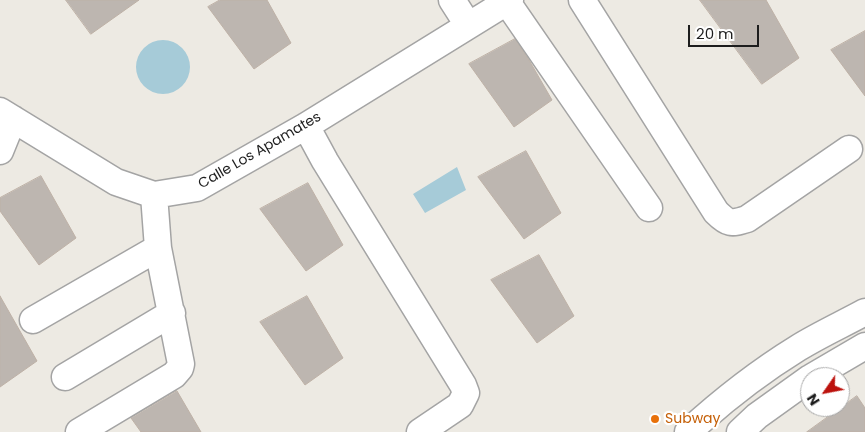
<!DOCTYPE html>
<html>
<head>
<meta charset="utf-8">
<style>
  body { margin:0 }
  #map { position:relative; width:865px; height:432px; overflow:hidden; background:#edeae3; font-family:Poppins,sans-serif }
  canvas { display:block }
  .north { position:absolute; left:800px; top:367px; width:50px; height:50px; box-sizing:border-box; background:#fff; border:1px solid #a5a5a5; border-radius:50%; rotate:237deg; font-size:14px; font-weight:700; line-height:20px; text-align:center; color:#1d1d1d }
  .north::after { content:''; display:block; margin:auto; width:18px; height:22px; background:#bc120d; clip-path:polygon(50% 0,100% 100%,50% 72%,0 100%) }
  .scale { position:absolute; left:688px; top:25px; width:71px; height:22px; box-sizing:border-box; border:2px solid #1d1d1d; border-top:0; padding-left:6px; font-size:15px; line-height:18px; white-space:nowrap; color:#1d1d1d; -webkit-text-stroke:4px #fff; paint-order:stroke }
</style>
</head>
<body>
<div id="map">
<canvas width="865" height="432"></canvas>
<div class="north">N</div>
<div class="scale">20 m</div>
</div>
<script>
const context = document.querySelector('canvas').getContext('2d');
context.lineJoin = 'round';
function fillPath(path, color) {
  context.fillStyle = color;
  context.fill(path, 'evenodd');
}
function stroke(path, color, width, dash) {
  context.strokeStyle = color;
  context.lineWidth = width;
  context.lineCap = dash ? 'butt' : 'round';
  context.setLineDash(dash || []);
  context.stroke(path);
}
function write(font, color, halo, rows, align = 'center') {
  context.font = font + ' Poppins,sans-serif';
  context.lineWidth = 4.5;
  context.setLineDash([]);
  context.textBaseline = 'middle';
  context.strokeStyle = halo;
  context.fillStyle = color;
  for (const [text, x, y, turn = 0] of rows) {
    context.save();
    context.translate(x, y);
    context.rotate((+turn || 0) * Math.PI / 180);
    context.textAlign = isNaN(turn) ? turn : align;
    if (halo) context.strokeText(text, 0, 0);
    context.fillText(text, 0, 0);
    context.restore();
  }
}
fillPath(new Path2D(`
  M136 67a27 27 0 1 1 54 0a27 27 0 1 1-54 0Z
  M 457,167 L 466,190 L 425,213 L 413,194 Z`), '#a6cbd8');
const building = new Path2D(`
  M 66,0 L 139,0 L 91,34 Z
  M 220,0 L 267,0 L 291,43 L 254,69 L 208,7 Z
  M 700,0 L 766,0 L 799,58 L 762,84 Z
  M 865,31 L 865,96 L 831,50 Z
  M 515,39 L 529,60 L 552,100 L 514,127 L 469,64 Z
  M 526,151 L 561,213 L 524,239 L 478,177 Z
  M 41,176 L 76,238 L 39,265 L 0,211 L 0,198 Z
  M 308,183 L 343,245 L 306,271 L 260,209 Z
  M 539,255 L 574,316 L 537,343 L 491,280 Z
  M 0,296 L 37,361 L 0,387 Z
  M 307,296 L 343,358 L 305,385 L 260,322 Z
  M 177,391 L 201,432 L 141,432 L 131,418 Z
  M 857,396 L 865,408 L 865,432 L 807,432 Z`);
fillPath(building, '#bdb6b0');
stroke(building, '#beb1a6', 1);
const minor = new Path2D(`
  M 452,0 L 468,25
  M 582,0 L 716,212 C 728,224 731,224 747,219 L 849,149
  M 507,2 L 649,208
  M 0,111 L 116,182 L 154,195 L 197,188 L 306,126 L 510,0
  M 306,126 L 325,161 L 463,385 L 466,393 L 460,405 L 420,432
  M 0,151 L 13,119
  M 33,320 L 158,248
  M 65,377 L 172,313
  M 812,377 L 865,346
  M 79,432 L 174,375 L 180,368 L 181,364 L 158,248 L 154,195
  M 688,432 C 722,401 759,372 798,348 C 819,335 843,324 865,312
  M 740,432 L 757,416 L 810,378`);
stroke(minor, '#a4a4a4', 29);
stroke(minor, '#fff', 26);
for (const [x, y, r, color] of [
  [655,419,5,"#e8710a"]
]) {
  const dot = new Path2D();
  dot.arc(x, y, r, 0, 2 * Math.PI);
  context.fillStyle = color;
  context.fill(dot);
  stroke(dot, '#fff', 2);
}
write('14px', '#1d1d1d', '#fff', [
  ["Calle Los Apamates",260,151,-30]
]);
write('14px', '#c56008', '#fff', [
  ["Subway",665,419]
], 'left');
</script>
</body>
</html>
